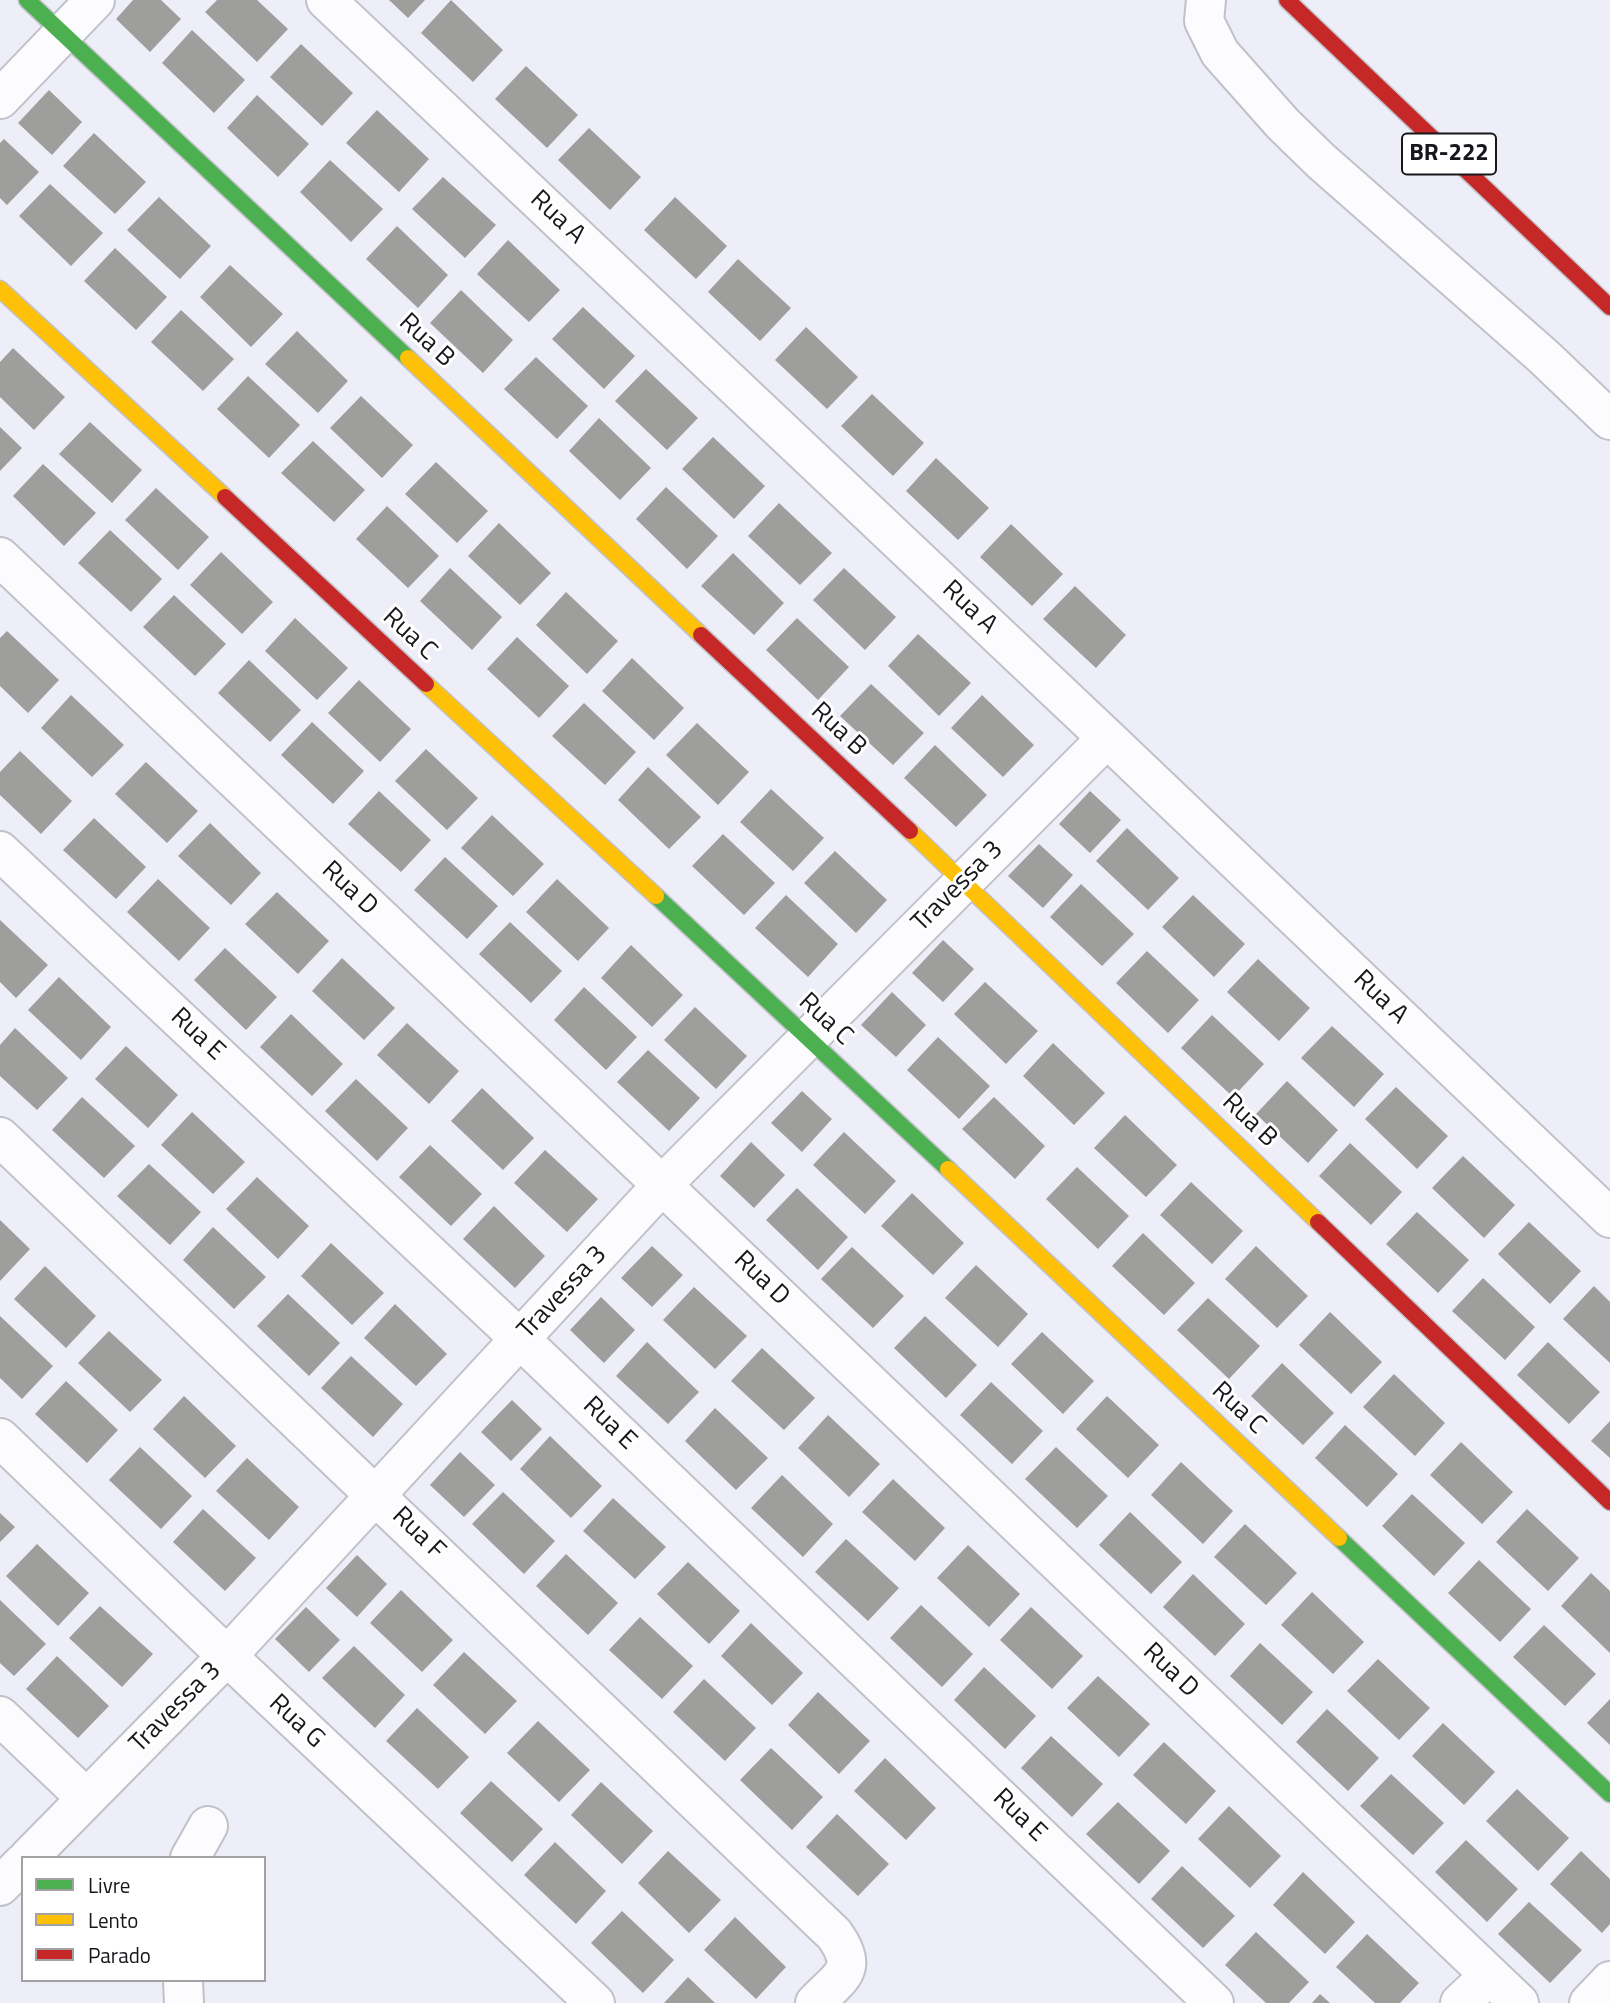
<!DOCTYPE html>
<html>
<head>
<meta charset="utf-8">
<style>
  body { margin:0 }
  #map { position:relative; width:1610px; height:2003px; overflow:hidden; background:#eeeef8; font-family:"Titillium Web",sans-serif }
  canvas { display:block }
  .legend { position:absolute; left:21px; top:1856px; width:245px; height:126px; box-sizing:border-box; background:#fff; border:2px solid #a2a2a4; margin:0; padding:9px 12px; list-style:none; font-size:21px; color:#16161b }
  .legend li { display:flex; align-items:center; gap:14px; height:35px }
  .legend b { width:35px; border:2px solid #a2a2a4 }
</style>
</head>
<body>
<div id="map">
<canvas width="1610" height="2003"></canvas>
<ul class="legend">
<li><b style="height:9px;background:#4caf50"></b>Livre</li>
<li><b style="height:9px;background:#ffc107"></b>Lento</li>
<li><b style="height:9px;background:#c62828"></b>Parado</li>
</ul>
</div>
<script>
const context = document.querySelector('canvas').getContext('2d');
context.lineJoin = 'round';
function fillPath(path, color) {
  context.fillStyle = color;
  context.fill(path, 'evenodd');
}
function stroke(path, color, width, dash) {
  context.strokeStyle = color;
  context.lineWidth = width;
  context.lineCap = dash ? 'butt' : 'round';
  context.setLineDash(dash || []);
  context.stroke(path);
}
function write(font, color, halo, rows, align = 'center') {
  context.font = font + ' "Titillium Web",sans-serif';
  context.lineWidth = 6;
  context.setLineDash([]);
  context.textBaseline = 'middle';
  context.strokeStyle = halo;
  context.fillStyle = color;
  for (const [text, x, y, turn = 0] of rows) {
    context.save();
    context.translate(x, y);
    context.rotate((+turn || 0) * Math.PI / 180);
    context.textAlign = isNaN(turn) ? turn : align;
    if (halo) context.strokeText(text, 0, 0);
    context.fillText(text, 0, 0);
    context.restore();
  }
}
fillPath(new Path2D(`
  M 133,0 L 161,0 L 181,19 L 150,52 L 116,19 Z
  M 217,0 L 257,0 L 288,29 L 257,62 L 205,12 Z
  M 389,0 L 425,0 L 408,18 Z
  M 451,0 L 503,50 L 473,82 L 421,33 Z
  M 192,30 L 245,80 L 214,113 L 162,63 Z
  M 301,44 L 353,93 L 322,126 L 270,77 Z
  M 526,66 L 578,115 L 547,148 L 495,99 Z
  M 49,90 L 82,122 L 52,155 L 18,123 Z
  M 257,95 L 309,144 L 278,177 L 227,128 Z
  M 377,110 L 429,159 L 399,192 L 346,143 Z
  M 589,128 L 641,177 L 610,210 L 558,160 Z
  M 94,133 L 146,182 L 115,214 L 63,166 Z
  M 4,139 L 39,172 L 7,205 L 0,198 L 0,143 Z
  M 330,160 L 383,209 L 351,242 L 300,192 Z
  M 443,177 L 496,225 L 465,258 L 412,209 Z
  M 50,184 L 103,233 L 71,266 L 19,216 Z
  M 159,197 L 211,246 L 180,279 L 127,230 Z
  M 675,197 L 727,246 L 696,279 L 644,230 Z
  M 397,226 L 448,275 L 418,308 L 366,259 Z
  M 508,240 L 560,290 L 529,322 L 477,274 Z
  M 115,248 L 167,297 L 136,330 L 84,281 Z
  M 738,259 L 791,308 L 760,341 L 708,292 Z
  M 230,265 L 283,314 L 251,347 L 200,297 Z
  M 461,290 L 513,340 L 483,373 L 430,323 Z
  M 583,307 L 635,356 L 604,389 L 552,339 Z
  M 181,310 L 234,359 L 203,391 L 151,342 Z
  M 806,327 L 858,377 L 827,409 L 775,360 Z
  M 297,331 L 348,381 L 318,413 L 265,364 Z
  M 13,348 L 65,397 L 34,430 L 0,397 L 0,362 Z
  M 536,357 L 588,406 L 557,439 L 504,389 Z
  M 646,369 L 698,418 L 667,450 L 615,401 Z
  M 248,376 L 300,425 L 269,458 L 217,409 Z
  M 872,394 L 924,443 L 893,476 L 841,426 Z
  M 361,396 L 413,445 L 382,478 L 330,428 Z
  M 599,418 L 651,468 L 620,500 L 569,451 Z
  M 90,422 L 142,470 L 112,503 L 59,454 Z
  M 0,427 L 22,448 L 0,471 Z
  M 713,437 L 765,486 L 734,519 L 682,469 Z
  M 313,441 L 365,490 L 334,522 L 281,473 Z
  M 936,458 L 989,508 L 958,540 L 906,491 Z
  M 436,462 L 488,511 L 457,543 L 405,494 Z
  M 43,464 L 96,513 L 64,546 L 13,496 Z
  M 666,487 L 718,536 L 687,569 L 636,519 Z
  M 156,488 L 209,537 L 178,570 L 125,520 Z
  M 779,503 L 832,553 L 800,585 L 748,536 Z
  M 387,506 L 439,556 L 408,588 L 356,539 Z
  M 499,523 L 551,573 L 520,605 L 468,556 Z
  M 1011,524 L 1063,574 L 1032,606 L 980,557 Z
  M 110,530 L 162,579 L 131,612 L 78,563 Z
  M 221,552 L 273,602 L 242,634 L 190,585 Z
  M 733,553 L 784,603 L 754,635 L 701,586 Z
  M 450,568 L 502,617 L 472,650 L 420,601 Z
  M 844,568 L 896,617 L 865,650 L 813,600 Z
  M 1075,586 L 1126,635 L 1096,668 L 1043,619 Z
  M 566,592 L 618,641 L 587,674 L 536,625 Z
  M 174,595 L 226,644 L 195,676 L 143,627 Z
  M 295,618 L 348,668 L 317,700 L 265,651 Z
  M 797,618 L 849,667 L 818,700 L 766,650 Z
  M 7,631 L 59,680 L 28,713 L 0,686 L 0,638 Z
  M 918,634 L 971,683 L 939,716 L 888,666 Z
  M 517,637 L 569,686 L 539,718 L 487,669 Z
  M 632,658 L 684,708 L 654,740 L 602,691 Z
  M 249,660 L 301,710 L 270,742 L 218,693 Z
  M 359,680 L 411,729 L 380,762 L 328,713 Z
  M 871,684 L 924,733 L 893,765 L 840,716 Z
  M 71,695 L 124,745 L 92,777 L 41,728 Z
  M 982,695 L 1034,745 L 1003,777 L 951,728 Z
  M 584,703 L 636,752 L 605,785 L 552,736 Z
  M 312,722 L 364,771 L 333,804 L 281,755 Z
  M 697,723 L 749,772 L 718,805 L 666,755 Z
  M 935,745 L 987,795 L 956,827 L 904,778 Z
  M 426,749 L 478,798 L 447,830 L 395,781 Z
  M 20,751 L 72,801 L 41,834 L 0,795 L 0,772 Z
  M 146,762 L 198,811 L 167,843 L 115,794 Z
  M 648,767 L 701,817 L 669,849 L 618,800 Z
  M 771,789 L 824,838 L 793,871 L 740,822 Z
  M 379,791 L 431,840 L 401,872 L 348,824 Z
  M 1090,791 L 1121,820 L 1090,853 L 1059,824 Z
  M 492,815 L 544,864 L 513,896 L 461,848 Z
  M 94,818 L 146,867 L 116,899 L 63,850 Z
  M 210,823 L 261,873 L 231,905 L 178,856 Z
  M 1127,828 L 1179,878 L 1148,910 L 1096,861 Z
  M 723,834 L 775,883 L 744,915 L 692,866 Z
  M 1039,844 L 1073,875 L 1043,908 L 1008,876 Z
  M 835,851 L 887,900 L 856,933 L 804,883 Z
  M 445,857 L 498,906 L 467,939 L 414,890 Z
  M 158,879 L 210,928 L 179,961 L 127,912 Z
  M 557,879 L 609,928 L 578,961 L 526,912 Z
  M 1081,884 L 1134,934 L 1102,966 L 1050,917 Z
  M 277,892 L 329,941 L 298,974 L 245,924 Z
  M 786,895 L 838,944 L 808,977 L 755,928 Z
  M 1193,895 L 1245,944 L 1214,977 L 1162,927 Z
  M 0,920 L 48,965 L 16,998 L 0,982 Z
  M 510,922 L 562,971 L 531,1003 L 479,954 Z
  M 943,940 L 974,969 L 943,1002 L 912,973 Z
  M 631,945 L 683,995 L 652,1027 L 601,978 Z
  M 225,948 L 277,997 L 246,1030 L 194,980 Z
  M 1147,951 L 1199,1000 L 1168,1033 L 1116,983 Z
  M 342,958 L 395,1008 L 364,1040 L 312,991 Z
  M 1258,959 L 1310,1008 L 1279,1041 L 1227,992 Z
  M 59,977 L 111,1027 L 81,1060 L 28,1010 Z
  M 985,982 L 1038,1031 L 1006,1064 L 954,1014 Z
  M 584,987 L 637,1037 L 606,1070 L 554,1020 Z
  M 892,992 L 926,1025 L 896,1057 L 861,1025 Z
  M 695,1007 L 747,1056 L 716,1089 L 664,1040 Z
  M 291,1014 L 343,1064 L 312,1096 L 260,1047 Z
  M 1212,1015 L 1264,1064 L 1233,1097 L 1181,1048 Z
  M 407,1023 L 459,1071 L 429,1104 L 377,1055 Z
  M 1332,1026 L 1384,1074 L 1354,1107 L 1301,1058 Z
  M 15,1028 L 68,1078 L 37,1110 L 0,1076 L 0,1045 Z
  M 938,1037 L 990,1086 L 959,1119 L 907,1070 Z
  M 1053,1043 L 1105,1093 L 1074,1125 L 1023,1076 Z
  M 126,1046 L 178,1095 L 148,1128 L 95,1079 Z
  M 648,1050 L 700,1098 L 669,1131 L 617,1082 Z
  M 356,1079 L 408,1128 L 377,1161 L 325,1111 Z
  M 1287,1081 L 1338,1130 L 1308,1163 L 1256,1114 Z
  M 1396,1087 L 1448,1136 L 1417,1169 L 1365,1119 Z
  M 482,1088 L 534,1138 L 503,1170 L 451,1121 Z
  M 802,1091 L 832,1119 L 802,1152 L 771,1123 Z
  M 82,1097 L 135,1146 L 104,1178 L 52,1130 Z
  M 994,1097 L 1045,1146 L 1015,1179 L 962,1129 Z
  M 192,1112 L 245,1162 L 213,1194 L 161,1145 Z
  M 1125,1115 L 1177,1165 L 1146,1197 L 1094,1148 Z
  M 844,1132 L 896,1181 L 865,1214 L 813,1165 Z
  M 751,1142 L 785,1175 L 754,1208 L 720,1176 Z
  M 1350,1143 L 1402,1192 L 1371,1225 L 1319,1176 Z
  M 430,1145 L 482,1194 L 451,1226 L 399,1177 Z
  M 545,1150 L 598,1199 L 567,1232 L 514,1183 Z
  M 1463,1156 L 1515,1205 L 1484,1238 L 1432,1188 Z
  M 149,1164 L 201,1212 L 170,1245 L 117,1196 Z
  M 1077,1167 L 1129,1216 L 1098,1249 L 1046,1199 Z
  M 257,1177 L 309,1226 L 278,1259 L 226,1209 Z
  M 1191,1182 L 1243,1231 L 1212,1264 L 1160,1215 Z
  M 797,1188 L 848,1237 L 818,1270 L 766,1220 Z
  M 912,1193 L 964,1243 L 933,1275 L 881,1226 Z
  M 494,1206 L 545,1256 L 515,1288 L 463,1239 Z
  M 1417,1212 L 1469,1260 L 1438,1293 L 1386,1244 Z
  M 0,1220 L 30,1249 L 0,1281 Z
  M 1529,1222 L 1581,1271 L 1550,1304 L 1498,1254 Z
  M 213,1227 L 266,1277 L 234,1309 L 183,1260 Z
  M 1143,1233 L 1195,1283 L 1164,1315 L 1112,1266 Z
  M 331,1243 L 384,1293 L 352,1325 L 301,1276 Z
  M 652,1246 L 683,1275 L 652,1307 L 621,1278 Z
  M 1256,1246 L 1308,1296 L 1277,1328 L 1225,1279 Z
  M 852,1247 L 904,1296 L 873,1328 L 821,1279 Z
  M 976,1265 L 1028,1314 L 998,1347 L 945,1298 Z
  M 45,1266 L 96,1316 L 66,1348 L 14,1299 Z
  M 1483,1278 L 1535,1327 L 1505,1360 L 1452,1311 Z
  M 1594,1286 L 1610,1302 L 1610,1363 L 1563,1319 Z
  M 694,1287 L 747,1336 L 715,1369 L 663,1320 Z
  M 288,1294 L 340,1343 L 309,1376 L 257,1326 Z
  M 601,1297 L 635,1330 L 604,1363 L 570,1330 Z
  M 1208,1298 L 1260,1346 L 1229,1379 L 1177,1330 Z
  M 395,1304 L 447,1354 L 416,1386 L 364,1338 Z
  M 1330,1312 L 1382,1362 L 1351,1394 L 1299,1345 Z
  M 0,1316 L 53,1366 L 22,1399 L 0,1378 Z
  M 925,1316 L 977,1365 L 946,1398 L 894,1348 Z
  M 109,1331 L 162,1380 L 130,1412 L 78,1363 Z
  M 1042,1332 L 1094,1381 L 1063,1414 L 1011,1364 Z
  M 647,1342 L 699,1392 L 668,1424 L 616,1376 Z
  M 1548,1342 L 1600,1392 L 1569,1424 L 1517,1375 Z
  M 762,1348 L 815,1398 L 784,1430 L 731,1381 Z
  M 351,1356 L 403,1404 L 373,1437 L 321,1388 Z
  M 1282,1363 L 1334,1413 L 1303,1445 L 1251,1396 Z
  M 1394,1374 L 1445,1423 L 1415,1456 L 1363,1407 Z
  M 66,1381 L 118,1430 L 87,1463 L 35,1414 Z
  M 991,1382 L 1043,1431 L 1012,1464 L 960,1415 Z
  M 184,1396 L 236,1446 L 205,1478 L 153,1429 Z
  M 1107,1396 L 1159,1445 L 1128,1478 L 1076,1429 Z
  M 512,1400 L 542,1429 L 511,1461 L 481,1432 Z
  M 715,1408 L 768,1458 L 736,1490 L 685,1441 Z
  M 828,1415 L 880,1464 L 849,1497 L 798,1448 Z
  M 1610,1421 L 1610,1458 L 1591,1441 Z
  M 1345,1425 L 1398,1474 L 1367,1507 L 1315,1458 Z
  M 550,1436 L 602,1486 L 571,1518 L 520,1469 Z
  M 1461,1442 L 1513,1492 L 1482,1524 L 1430,1475 Z
  M 140,1447 L 192,1496 L 161,1529 L 109,1480 Z
  M 1056,1447 L 1108,1496 L 1077,1528 L 1025,1479 Z
  M 460,1452 L 495,1485 L 464,1517 L 430,1485 Z
  M 247,1458 L 299,1507 L 269,1540 L 216,1491 Z
  M 1181,1462 L 1233,1511 L 1203,1544 L 1151,1495 Z
  M 782,1475 L 833,1524 L 803,1557 L 751,1508 Z
  M 893,1479 L 945,1528 L 915,1561 L 862,1512 Z
  M 503,1492 L 555,1541 L 524,1574 L 472,1524 Z
  M 1412,1494 L 1465,1543 L 1434,1576 L 1382,1526 Z
  M 613,1498 L 666,1547 L 635,1579 L 583,1531 Z
  M 203,1509 L 256,1558 L 225,1591 L 173,1542 Z
  M 1527,1509 L 1579,1558 L 1548,1591 L 1496,1542 Z
  M 1130,1512 L 1182,1562 L 1151,1594 L 1099,1545 Z
  M 0,1513 L 15,1527 L 0,1542 Z
  M 1245,1524 L 1297,1573 L 1266,1605 L 1214,1557 Z
  M 846,1539 L 899,1588 L 868,1621 L 815,1572 Z
  M 37,1544 L 89,1593 L 58,1626 L 6,1576 Z
  M 968,1545 L 1020,1594 L 989,1627 L 937,1578 Z
  M 566,1554 L 618,1603 L 588,1635 L 536,1586 Z
  M 357,1555 L 387,1584 L 357,1617 L 326,1588 Z
  M 1479,1560 L 1531,1609 L 1500,1642 L 1448,1593 Z
  M 688,1562 L 740,1611 L 709,1644 L 657,1594 Z
  M 1591,1573 L 1610,1591 L 1610,1653 L 1561,1606 Z
  M 1193,1574 L 1245,1624 L 1215,1656 L 1163,1607 Z
  M 401,1590 L 453,1640 L 422,1672 L 370,1623 Z
  M 1312,1592 L 1364,1642 L 1333,1674 L 1281,1625 Z
  M 0,1600 L 46,1644 L 14,1676 L 0,1663 Z
  M 921,1605 L 973,1654 L 942,1687 L 890,1638 Z
  M 100,1606 L 153,1654 L 122,1687 L 69,1638 Z
  M 306,1607 L 340,1640 L 309,1672 L 275,1639 Z
  M 1031,1607 L 1083,1656 L 1052,1689 L 1000,1640 Z
  M 640,1617 L 693,1666 L 662,1699 L 609,1650 Z
  M 751,1623 L 803,1673 L 772,1705 L 721,1656 Z
  M 1544,1625 L 1596,1674 L 1565,1706 L 1513,1657 Z
  M 1260,1643 L 1313,1692 L 1282,1725 L 1230,1676 Z
  M 354,1646 L 405,1695 L 375,1728 L 322,1678 Z
  M 464,1652 L 517,1701 L 485,1734 L 433,1685 Z
  M 57,1656 L 109,1706 L 78,1738 L 26,1689 Z
  M 1378,1659 L 1430,1708 L 1399,1740 L 1347,1691 Z
  M 984,1667 L 1036,1716 L 1005,1749 L 954,1700 Z
  M 1098,1676 L 1150,1724 L 1119,1757 L 1067,1708 Z
  M 704,1679 L 756,1728 L 725,1761 L 673,1712 Z
  M 818,1692 L 870,1741 L 839,1774 L 788,1725 Z
  M 1610,1699 L 1610,1745 L 1587,1723 Z
  M 417,1708 L 469,1757 L 438,1789 L 386,1741 Z
  M 1327,1709 L 1379,1758 L 1348,1791 L 1296,1742 Z
  M 538,1721 L 590,1770 L 559,1802 L 507,1753 Z
  M 1443,1723 L 1495,1772 L 1464,1805 L 1412,1756 Z
  M 1051,1736 L 1103,1784 L 1072,1817 L 1021,1768 Z
  M 1164,1742 L 1216,1791 L 1186,1824 L 1133,1775 Z
  M 771,1748 L 823,1797 L 792,1830 L 740,1780 Z
  M 885,1758 L 936,1808 L 906,1840 L 854,1791 Z
  M 1391,1774 L 1444,1823 L 1413,1855 L 1360,1806 Z
  M 491,1781 L 543,1829 L 512,1862 L 460,1813 Z
  M 601,1782 L 653,1831 L 622,1864 L 571,1815 Z
  M 1517,1789 L 1569,1838 L 1538,1871 L 1486,1821 Z
  M 1118,1802 L 1170,1851 L 1139,1884 L 1086,1834 Z
  M 1229,1806 L 1281,1856 L 1250,1888 L 1198,1839 Z
  M 837,1814 L 889,1864 L 858,1896 L 806,1847 Z
  M 1466,1840 L 1518,1889 L 1487,1922 L 1435,1872 Z
  M 555,1842 L 606,1891 L 576,1924 L 524,1875 Z
  M 668,1851 L 721,1900 L 689,1933 L 638,1883 Z
  M 1581,1851 L 1610,1879 L 1610,1924 L 1602,1933 L 1550,1884 Z
  M 1182,1866 L 1235,1916 L 1203,1948 L 1151,1899 Z
  M 1303,1872 L 1355,1922 L 1325,1954 L 1273,1905 Z
  M 1529,1902 L 1582,1950 L 1550,1983 L 1498,1934 Z
  M 622,1911 L 674,1960 L 643,1993 L 591,1943 Z
  M 735,1917 L 786,1967 L 756,1999 L 704,1950 Z
  M 1256,1932 L 1309,1982 L 1289,2003 L 1266,2003 L 1225,1965 Z
  M 1367,1934 L 1419,1983 L 1400,2003 L 1375,2003 L 1336,1967 Z
  M 688,1977 L 715,2003 L 664,2003 Z
  M 1320,1994 L 1330,2003 L 1312,2003 Z`), '#9e9e9d');
const street = new Path2D(`
  M 326,0 L 1107,738 L 1610,1218
  M 1206,0 L 1204,21 L 1220,53 L 1283,124 L 1321,161 L 1544,357 L 1610,420
  M 0,99 L 95,0
  M 0,557 L 662,1185 L 1519,2003
  M 0,851 L 520,1339 L 1214,2003
  M 0,1137 L 834,1934 C 860,1970 841,1976 815,2003
  M 0,1438 L 227,1656 L 595,2003
  M 0,1716 L 86,1798
  M 28,1858 L 227,1656 L 662,1185 L 1107,738
  M 190,1858 L 208,1826
  M 0,1886 L 23,1863
  M 183,1980 L 184,2003
  M 1460,2003 L 1489,1976
  M 1589,2003 L 1610,1981`);
const fast = new Path2D(`
  M 27,0 L 408,358
  M 656,896 L 948,1169
  M 1339,1538 L 1610,1794`);
const slow = new Path2D(`
  M 0,289 L 225,497
  M 408,358 L 701,635
  M 426,684 L 656,896
  M 910,831 L 1318,1222
  M 948,1169 L 1339,1538`);
const jam = new Path2D(`
  M 1287,0 L 1610,307
  M 225,497 L 426,684
  M 701,635 L 910,831
  M 1318,1222 L 1610,1502`);
stroke(street, '#c1c1c9', 42);
stroke(fast, '#c1c1c9', 19);
stroke(slow, '#c1c1c9', 19);
stroke(jam, '#c1c1c9', 19);
stroke(street, '#fcfcfe', 38);
stroke(fast, '#4caf50', 16);
stroke(slow, '#ffc107', 16);
stroke(jam, '#c62828', 16);
for (const [x, y, w] of [
  [1449,154,94]
]) {
  const box = new Path2D();
  box.roundRect(x - w / 2, y - 20.5, w, 41, 5);
  context.fillStyle = '#fff';
  context.fill(box);
  stroke(box, '#16161b', 2);
}
write('bold 24px', '#16161b', null, [
  ["BR-222",1449,154]
]);
write('26px', '#16161b', '#fff', [
  ["Rua A",557,218,43],
  ["Rua B",426,341,43],
  ["Rua A",969,608,43],
  ["Rua C",409,635,43],
  ["Rua B",838,730,43],
  ["Travessa 3",958,887,-45],
  ["Rua D",349,889,43],
  ["Rua A",1380,998,44],
  ["Rua C",825,1020,43],
  ["Rua E",197,1035,43],
  ["Rua B",1249,1121,44],
  ["Rua D",761,1279,44],
  ["Travessa 3",563,1293,-47],
  ["Rua C",1238,1409,43],
  ["Rua E",609,1424,44],
  ["Rua F",418,1534,44],
  ["Rua D",1170,1671,44],
  ["Travessa 3",176,1708,-45],
  ["Rua G",296,1722,43],
  ["Rua E",1019,1816,44]
]);
</script>
</body>
</html>
